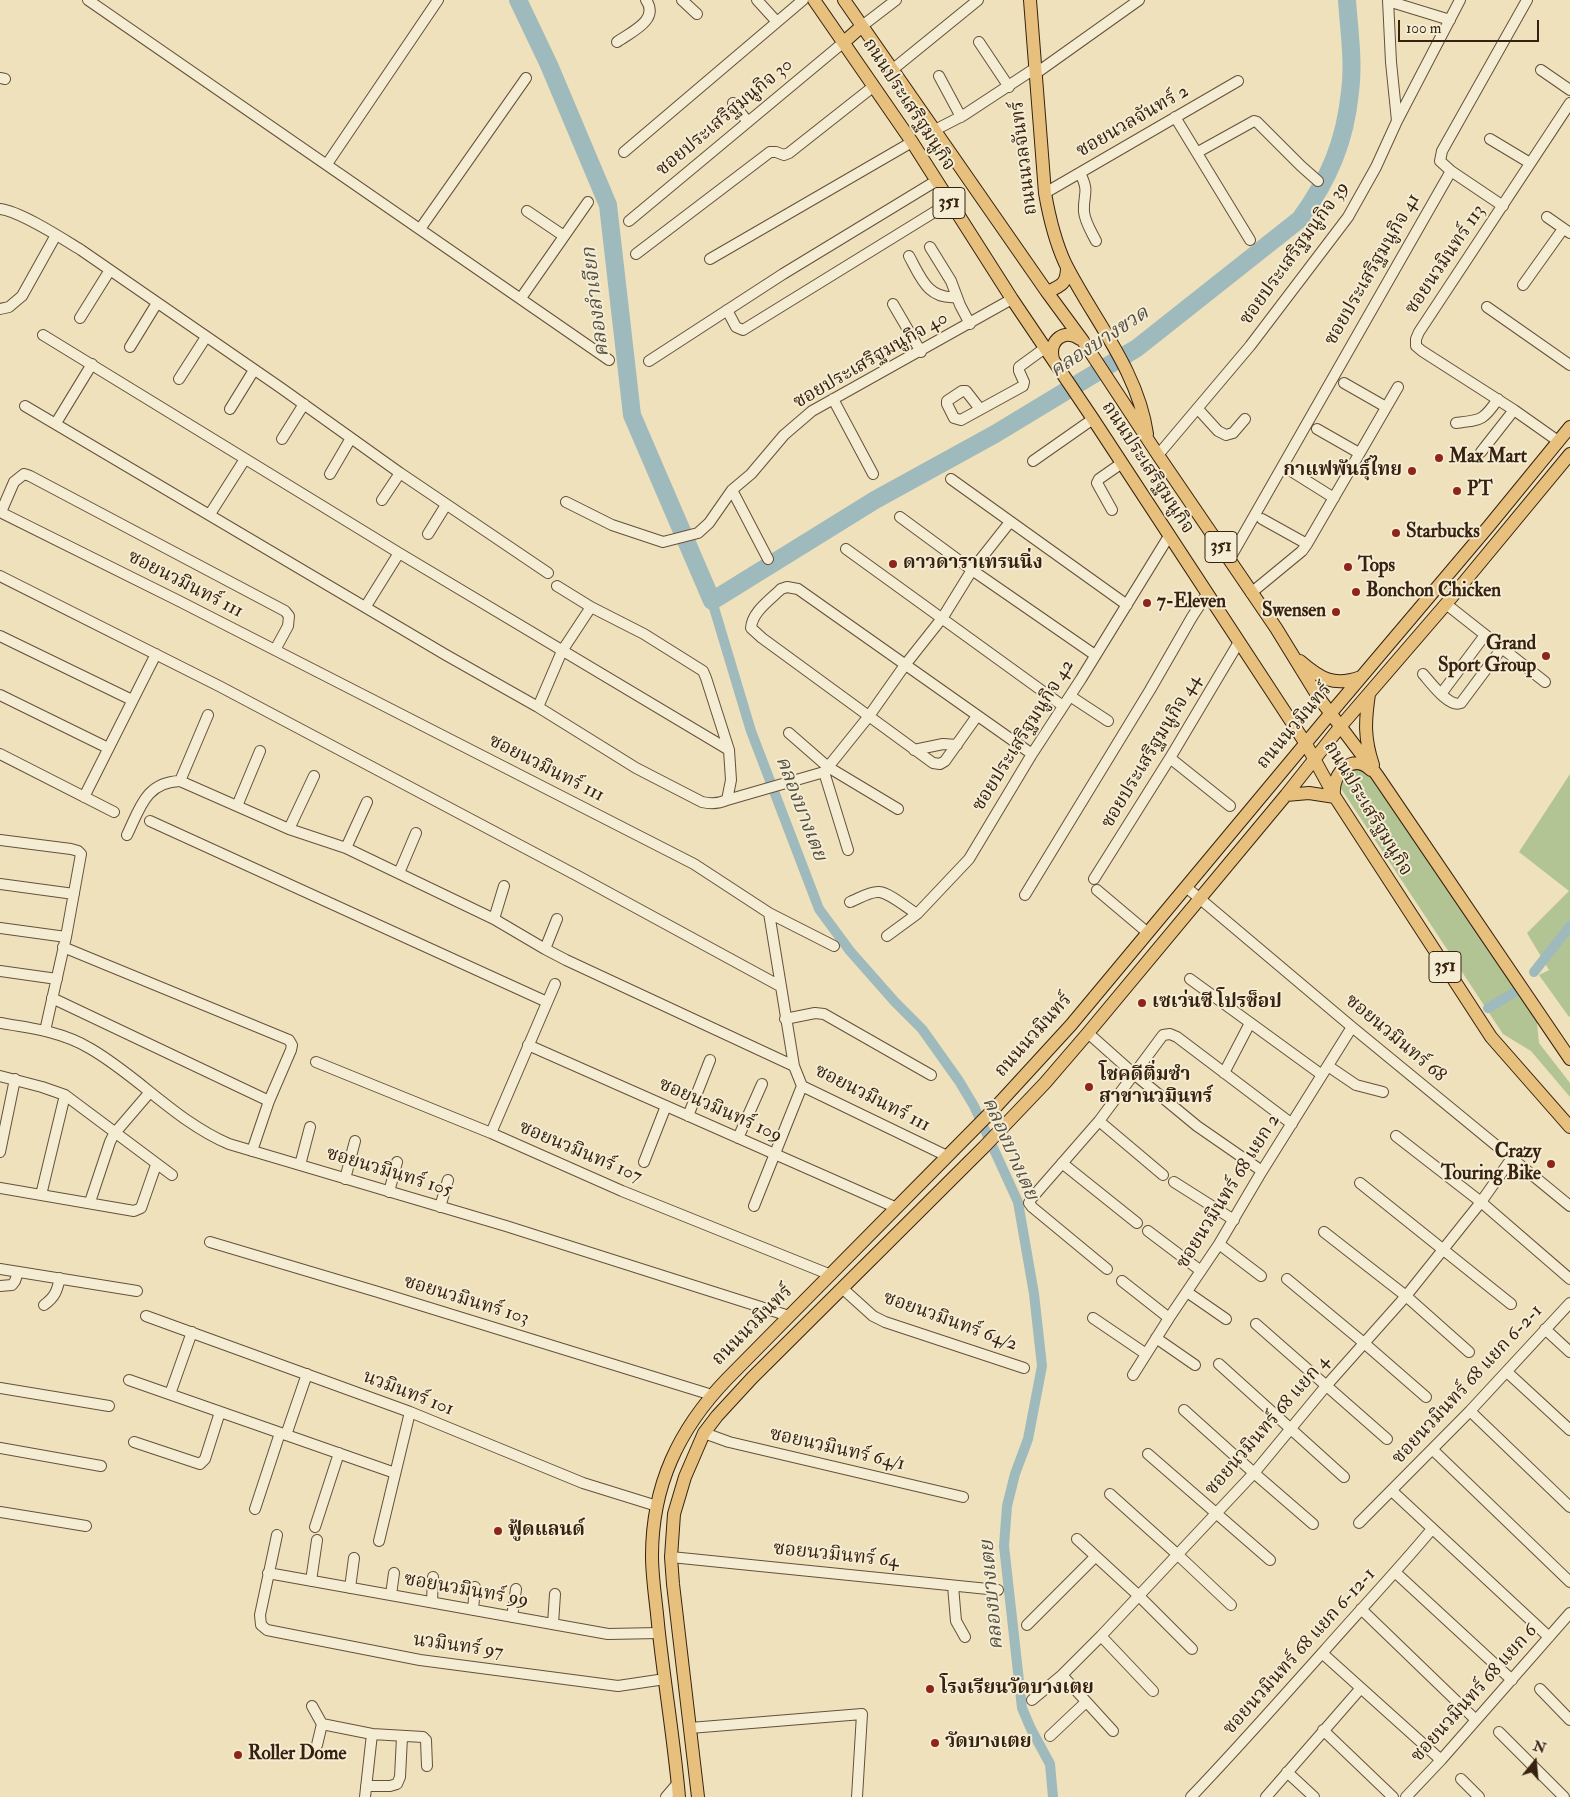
<!DOCTYPE html>
<html>
<head>
<meta charset="utf-8">
<style>
  body { margin:0 }
  #map { position:relative; width:1570px; height:1797px; overflow:hidden; background:#eee1bb; font-family:"IM FELL Double Pica",serif }
  canvas { display:block }
  .north { position:absolute; left:1510px; top:1737px; width:50px; height:50px; -webkit-text-stroke:4px #f4ecd3; paint-order:stroke; rotate:17deg; font-size:14px; font-weight:700; line-height:20px; text-align:center; color:#372110 }
  .north::after { content:''; display:block; margin:auto; width:18px; height:22px; background:#372110; clip-path:polygon(50% 0,100% 100%,50% 72%,0 100%) }
  .scale { position:absolute; left:1398px; top:20px; width:141px; height:22px; box-sizing:border-box; border:2px solid #372110; border-top:0; padding-left:6px; font-size:15px; line-height:18px; white-space:nowrap; color:#372110; -webkit-text-stroke:4px #f4ecd3; paint-order:stroke }
</style>
</head>
<body>
<div id="map">
<canvas width="1570" height="1797"></canvas>
<div class="north">N</div>
<div class="scale">100 m</div>
</div>
<script>
const context = document.querySelector('canvas').getContext('2d');
context.lineJoin = 'round';
function fillPath(path, color) {
  context.fillStyle = color;
  context.fill(path, 'evenodd');
}
function stroke(path, color, width, dash) {
  context.strokeStyle = color;
  context.lineWidth = width;
  context.lineCap = dash ? 'butt' : 'round';
  context.setLineDash(dash || []);
  context.stroke(path);
}
function write(font, color, halo, rows, align = 'center') {
  context.font = font + ' "IM FELL Double Pica","Noto Serif Thai",serif';
  context.lineWidth = 4;
  context.setLineDash([]);
  context.textBaseline = 'middle';
  context.strokeStyle = halo;
  context.fillStyle = color;
  for (const [text, x, y, turn = 0] of rows) {
    context.save();
    context.translate(x, y);
    context.rotate((+turn || 0) * Math.PI / 180);
    context.textAlign = isNaN(turn) ? turn : align;
    if (halo) context.strokeText(text, 0, 0);
    context.fillText(text, 0, 0);
    context.restore();
  }
}
fillPath(new Path2D(`
  M 1352,768 L 1366,770 L 1536,1013 L 1539,1043 L 1570,1083 L 1570,1097 L 1531,1051 L 1503,1034 L 1340,787 L 1341,778 Z
  M 1570,774 L 1570,1016 L 1569,1017 L 1539,975 L 1549,970 L 1527,933 L 1569,891 L 1519,852 Z`), '#b3c494');
stroke(new Path2D(`
  M 712,601 L 751,731 L 819,909 L 850,951 L 895,1002 L 922,1029 L 959,1081 L 974,1106 L 1018,1202 L 1034,1294 L 1042,1366 L 1028,1439 L 1015,1474 L 1007,1506 L 1004,1546 L 1022,1708 L 1031,1729 L 1050,1764 L 1053,1797
  M 1534,972 L 1570,926
  M 1488,1008 L 1517,991`), '#9fbabc', 10);
stroke(new Path2D(`
  M 518,0 L 549,65 L 608,205 L 632,415 L 712,601 L 875,500 L 995,434 L 1137,348 L 1300,219 C 1329,179 1345,142 1350,92 C 1354,62 1349,30 1347,0`), '#9fbabc', 18);
const minor = new Path2D(`
  M 88,0 L 609,360
  M 682,0 L 697,14
  M 757,0 L 777,22
  M 1388,0 L 1391,62 L 1397,121
  M 1388,1 L 1450,20
  M 862,26 L 896,0
  M 617,42 C 631,32 660,20 646,0
  M 979,42 L 1009,87
  M 892,70 L 978,0
  M 1541,70 L 1570,90
  M 1035,74 L 1139,0
  M 939,76 L 961,117
  M 0,78 L 5,79
  M 733,103 L 748,122
  M 1175,117 L 1250,240
  M 933,131 L 964,115 L 1034,69
  M 1490,139 L 1530,163
  M 624,152 L 803,0
  M 1198,152 L 1254,121 L 1257,122 L 1301,166 L 1318,181
  M 327,164 L 438,0
  M 1451,171 L 1503,206
  M 1080,173 C 1090,193 1083,193 1084,212 C 1085,222 1091,231 1096,241
  M 1045,193 L 1238,81
  M 0,209 C 20,211 63,239 81,250 L 281,388 L 400,473 L 548,573
  M 527,211 L 564,236
  M 1547,217 L 1570,233
  M 629,221 L 844,42
  M 420,229 L 526,78
  M 930,247 L 951,281 L 960,305 L 970,324
  M 636,254 L 770,152 L 776,152 L 784,155 L 789,153 L 874,86
  M 909,256 C 921,278 928,300 957,297
  M 710,259 L 912,142
  M 1523,285 L 1563,229
  M 521,298 L 588,202
  M 893,304 L 921,352
  M 1487,307 L 1570,365
  M 0,309 L 9,307 L 22,296 L 56,235
  M 727,310 L 736,327 L 743,330 L 949,203
  M 80,318 L 110,270
  M 43,335 L 399,553 L 729,750
  M 130,347 L 157,303
  M 649,361 L 783,274 L 936,181
  M 179,379 L 206,337
  M 1344,383 L 1386,407
  M 833,399 L 873,474
  M 25,406 L 446,655 L 538,707 L 636,768 L 702,802 C 711,804 718,804 727,800 L 731,780 L 729,750 L 706,678 L 703,671 L 644,634 L 591,607 L 557,586
  M 230,409 L 254,370
  M 980,409 L 966,391 L 962,391 L 947,401 L 947,404 L 954,418 L 961,420 L 1023,386 L 1024,382 L 1019,371 L 1019,367 L 1045,348
  M 1198,409 L 1218,431 L 1226,435 L 1233,433 L 1245,419
  M 56,423 L 92,364
  M 1456,423 C 1481,420 1483,421 1498,399
  M 1317,429 L 1359,453
  M 282,439 L 304,404
  M 1558,441 L 1514,410 L 1422,351 L 1416,346 L 1416,339 L 1419,332 L 1570,103
  M 1481,452 L 1514,410
  M 1158,455 L 1250,346 L 1348,217 L 1376,167 L 1397,121 L 1460,0
  M 1033,461 L 1093,419
  M 1291,471 L 1334,498
  M 330,474 L 351,438
  M 951,479 L 1127,605
  M 732,490 L 768,559
  M 382,500 L 400,473
  M 566,502 L 612,525 L 663,542 L 698,533 L 709,523 L 732,490 L 751,474 L 784,435 L 812,411 L 1012,299
  M 1112,510 L 1097,483 L 1099,479 L 1122,463
  M 0,512 L 179,601 L 694,864 L 769,913 L 834,946
  M 1,512 L 14,482 L 24,474 L 30,476 L 285,611 L 289,616 L 288,626 L 275,650
  M 210,514 L 245,459
  M 900,517 L 972,570 L 1095,655
  M 1262,519 L 1307,544
  M 428,534 L 446,505
  M 846,549 L 1063,706
  M 1229,560 L 1451,171 L 1440,161 L 1442,151 L 1527,0
  M 0,576 L 219,686 L 576,875 L 780,986
  M 1251,593 L 1302,551 L 1307,544 L 1398,387
  M 1446,604 L 1545,682
  M 366,606 L 399,553
  M 0,636 L 132,700
  M 1423,674 C 1431,683 1449,708 1461,703 L 1502,648
  M 1441,694 L 1485,635
  M 0,695 L 108,748
  M 1070,696 L 1108,721
  M 538,707 L 562,651 L 591,607
  M 977,716 L 945,761 L 940,764 L 933,763 L 762,638 L 751,628 C 752,612 770,600 781,589 L 787,587 L 798,589 L 1032,754
  M 789,733 L 828,767 L 898,809
  M 914,750 L 943,744 L 957,745
  M 0,754 L 114,812
  M 1170,758 L 1230,806
  M 824,772 L 848,850
  M 180,781 L 208,715
  M 84,797 L 156,654
  M 727,800 L 824,772 L 869,716 L 905,665 L 943,617 L 972,570 L 1010,522
  M 237,806 L 260,751
  M 150,821 L 547,1002
  M 289,829 L 314,776
  M 127,835 C 140,808 146,782 180,781 L 289,829 L 346,848 L 494,919 L 545,949 L 566,960 L 794,1066
  M 0,840 L 71,849 L 78,851 L 81,854 L 66,937 L 45,1031
  M 346,848 L 367,802
  M 399,873 L 416,833
  M 1094,879 L 1170,758 L 1239,642
  M 0,884 L 74,894
  M 1186,887 L 1352,1027 L 1570,1206
  M 1097,890 L 1148,933
  M 1025,895 L 1150,690 L 1192,617 L 1207,594
  M 850,902 C 858,899 870,891 879,892 C 890,893 907,908 917,914
  M 769,913 L 794,1066 L 802,1086 L 947,1156
  M 494,919 L 504,886
  M 0,928 L 66,937
  M 887,936 L 917,914 L 969,859 L 1032,754 L 1081,679 L 1169,536
  M 63,947 L 289,1040 L 292,1045 L 291,1050 L 269,1101 L 252,1151
  M 545,949 L 557,919
  M 0,971 L 57,979
  M 1190,979 L 1322,1075
  M 52,998 L 269,1101
  M 785,1019 L 815,1013 L 824,1014 L 931,1075
  M 0,1023 C 32,1028 63,1032 91,1049 C 139,1077 177,1122 229,1144 L 506,1226 L 789,1316
  M 1088,1033 L 1134,1074 L 1197,1126 L 1262,1171
  M 528,1045 L 897,1208
  M 316,1062 L 491,1133 L 622,1191 L 831,1275
  M 1328,1066 L 1356,1085 L 1383,1092
  M 1224,1073 L 1250,1023
  M 0,1076 L 42,1087 L 65,1095 L 172,1175
  M 688,1116 L 710,1060
  M 1099,1121 L 1163,1175
  M 491,1133 L 555,984
  M 1396,1136 L 1481,1202 L 1570,1279
  M 738,1138 L 762,1084
  M 0,1152 L 15,1079
  M 644,1162 L 666,1106
  M 1062,1163 L 1137,1223
  M 300,1165 L 310,1127
  M 345,1179 L 355,1141
  M 1174,1182 L 1234,1220
  M 1360,1183 L 1511,1304
  M 0,1188 L 134,1211 L 141,1208 L 156,1165
  M 389,1192 L 397,1162
  M 41,1195 L 65,1095
  M 90,1202 L 110,1142 L 114,1134 L 150,1092
  M 754,1206 L 802,1086
  M 440,1207 L 448,1180
  M 1148,1231 L 1201,1271
  M 1324,1232 L 1406,1296 L 1469,1352
  M 210,1242 L 378,1292 L 712,1395
  M 1219,1244 L 1261,1276
  M 0,1269 L 137,1291
  M 1107,1269 L 1032,1207 L 1029,1203 L 1031,1199 L 1099,1121 L 1163,1035 L 1170,1034 L 1177,1037 L 1292,1124
  M 1287,1279 L 1364,1343 L 1426,1397
  M 1122,1281 L 1169,1318
  M 0,1286 L 12,1285 L 15,1281 L 18,1272
  M 842,1288 L 873,1316 L 885,1322 L 1024,1368
  M 1187,1292 L 1226,1319
  M 44,1305 C 55,1297 57,1291 60,1278
  M 146,1316 L 410,1412 L 583,1483 L 657,1506
  M 1093,1318 L 1146,1354
  M 1256,1324 L 1387,1439
  M 1545,1329 L 1570,1352
  M 1156,1338 L 1195,1365
  M 1219,1364 L 1344,1477
  M 1507,1372 L 1570,1430
  M 1133,1375 L 1169,1318 L 1219,1244 L 1262,1171 L 1352,1027
  M 129,1380 L 395,1473
  M 0,1388 L 109,1406
  M 170,1394 L 192,1332
  M 1184,1410 L 1254,1473 L 1313,1524
  M 1470,1411 L 1570,1507
  M 704,1433 L 729,1442 L 963,1497
  M 286,1435 L 307,1374
  M 134,1442 L 200,1464 L 205,1459 L 220,1412
  M 0,1448 L 101,1466
  M 1433,1450 L 1570,1582
  M 1148,1454 L 1270,1560
  M 1392,1491 L 1549,1637
  M 1110,1494 L 1178,1555 L 1231,1605
  M 255,1509 L 280,1433
  M 0,1512 L 86,1526
  M 1359,1523 L 1470,1411 L 1570,1303
  M 315,1527 L 339,1453
  M 277,1535 L 260,1615 L 261,1625 L 267,1630 L 420,1660 L 618,1686 L 665,1679
  M 1077,1539 L 1139,1596 L 1192,1649
  M 379,1541 L 410,1412
  M 671,1557 L 998,1590
  M 268,1573 L 608,1634 L 659,1633
  M 1396,1573 L 1512,1680
  M 311,1581 L 317,1540
  M 953,1586 L 956,1621 L 965,1637
  M 350,1588 L 354,1558
  M 391,1595 L 394,1573
  M 432,1602 L 433,1577
  M 1361,1609 L 1476,1720
  M 473,1610 L 475,1587
  M 512,1617 L 516,1589
  M 553,1624 L 555,1594
  M 1027,1625 L 1095,1557
  M 1101,1636 L 1153,1691
  M 1322,1653 L 1441,1760
  M 1062,1675 L 1113,1731
  M 1540,1689 L 1570,1720
  M 1032,1700 L 1062,1675 L 1101,1636 L 1254,1473 L 1326,1386 L 1406,1296 L 1481,1202 L 1512,1158
  M 312,1706 L 322,1724
  M 690,1728 L 862,1714 L 857,1797
  M 1323,1730 L 1393,1797
  M 1499,1732 L 1564,1797
  M 1050,1736 L 1086,1702
  M 317,1745 L 322,1724 L 372,1734
  M 1287,1772 L 1314,1797
  M 1461,1779 L 1479,1797
  M 366,1786 L 390,1786 L 397,1784 L 400,1777 L 402,1737
  M 365,1797 L 372,1734 L 423,1737 L 426,1740 L 427,1766
  M 666,1797 L 678,1783
  M 1191,1797 C 1237,1749 1280,1700 1324,1651 C 1360,1610 1397,1571 1432,1529
  M 1266,1797 L 1361,1688
  M 1406,1797 L 1441,1760 L 1570,1613`);
const major = new Path2D(`
  M 814,0 L 912,142 L 1012,299 L 1093,419 L 1306,744 L 1335,797 L 1491,1037 L 1570,1127
  M 844,0 L 1047,292 L 1083,341 L 1158,455 L 1276,628 L 1319,698 L 1377,775 L 1570,1059
  M 1030,0 L 1045,193 C 1049,216 1055,241 1065,263 C 1093,319 1138,370 1147,434
  M 844,42 L 862,26
  M 1047,292 C 1061,286 1067,284 1067,267
  M 1053,359 C 1048,340 1065,328 1080,339
  M 1300,661 C 1321,679 1334,687 1361,677
  M 1369,694 C 1365,721 1364,738 1373,765
  M 1334,794 C 1332,773 1353,752 1371,770
  M 1286,795 L 1309,793 L 1335,797
  M 679,1797 C 674,1739 664,1682 658,1624 C 656,1601 652,1578 652,1556 C 652,1485 679,1429 727,1379 L 993,1110 L 1071,1025 L 1330,714 L 1489,526 L 1570,427
  M 698,1797 L 673,1584 L 671,1557 L 674,1514 L 685,1477 L 704,1433 L 717,1416 L 752,1378 L 984,1147 L 1045,1083 L 1088,1033 L 1286,795 L 1340,727 L 1446,604 L 1570,454`);
stroke(minor, '#65513b', 12);
stroke(major, '#372110', 14);
stroke(minor, '#f4ecd3', 10);
stroke(major, '#e7c07e', 12);
for (const [x, y, r, color] of [
  [1439,458,5,"#8f2418"],
  [1412,471,5,"#8f2418"],
  [1457,491,5,"#8f2418"],
  [1396,533,5,"#8f2418"],
  [893,564,5,"#8f2418"],
  [1348,567,5,"#8f2418"],
  [1356,592,5,"#8f2418"],
  [1147,603,5,"#8f2418"],
  [1336,612,5,"#8f2418"],
  [1546,656,5,"#8f2418"],
  [1142,1003,5,"#8f2418"],
  [1089,1087,5,"#8f2418"],
  [1551,1164,5,"#8f2418"],
  [498,1531,5,"#8f2418"],
  [930,1689,5,"#8f2418"],
  [935,1743,5,"#8f2418"],
  [238,1755,5,"#8f2418"]
]) {
  const dot = new Path2D();
  dot.arc(x, y, r, 0, 2 * Math.PI);
  context.fillStyle = color;
  context.fill(dot);
  stroke(dot, '#f4ecd3', 2);
}
for (const [x, y, w] of [
  [949,203,32],
  [1221,547,32],
  [1445,967,32]
]) {
  const box = new Path2D();
  box.roundRect(x - w / 2, y - 15.5, w, 31, 4);
  context.fillStyle = '#f4ecd3';
  context.fill(box);
  stroke(box, '#372110', 1);
}
write('bold 18px', '#372110', null, [
  ["351",949,203],
  ["351",1221,547],
  ["351",1445,967]
]);
write('19px', '#372110', '#f4ecd3', [
  ["ถนนประเสริฐมนูกิจ",908,105,57],
  ["ซอยประเสริฐมนูกิจ 30",725,118,-40],
  ["ซอยนวลจันทร์ 2",1133,122,-30],
  ["ถนนนวลจันทร์",1025,158,-97],
  ["ซอยประเสริฐมนูกิจ 39",1295,254,-54],
  ["ซอยนวมินทร์ 113",1446,260,-56],
  ["ซอยประเสริฐมนูกิจ 41",1373,270,-60],
  ["ซอยประเสริฐมนูกิจ 40",871,361,-30],
  ["ถนนประเสริฐมนูกิจ",1147,468,57],
  ["ซอยนวมินทร์ 111",185,585,27],
  ["ถนนนวมินทร์",1295,727,-50],
  ["ซอยประเสริฐมนูกิจ 42",1024,736,-58],
  ["ซอยประเสริฐมนูกิจ 44",1152,752,-59],
  ["ซอยนวมินทร์ 111",546,769,27],
  ["ถนนประเสริฐมนูกิจ",1367,809,59],
  ["ถนนนวมินทร์",1034,1036,-48],
  ["ซอยนวมินทร์ 68",1395,1039,40],
  ["ซอยนวมินทร์ 111",872,1099,27],
  ["ซอยนวมินทร์ 109",720,1111,24],
  ["ซอยนวมินทร์ 107",580,1153,23],
  ["ซอยนวมินทร์ 105",389,1173,17],
  ["ซอยนวมินทร์ 68 แยก 2",1229,1192,-58],
  ["ซอยนวมินทร์ 103",466,1301,17],
  ["ซอยนวมินทร์ 64/2",950,1322,20],
  ["ถนนนวมินทร์",753,1326,-45],
  ["ซอยนวมินทร์ 68 แยก 6-2-1",1468,1385,-47],
  ["นวมินทร์ 101",408,1394,21],
  ["ซอยนวมินทร์ 68 แยก 4",1268,1426,-49],
  ["ซอยนวมินทร์ 64/1",837,1450,13],
  ["ซอยนวมินทร์ 64",836,1556,6],
  ["ซอยนวมินทร์ 99",466,1591,10],
  ["นวมินทร์ 97",458,1647,8],
  ["ซอยนวมินทร์ 68 แยก 6-12-1",1300,1652,-48],
  ["ซอยนวมินทร์ 68 แยก 6",1475,1694,-48]
]);
write('bold 19px', '#372110', '#f4ecd3', [
  ["Max Mart",1449,458],
  ["กาแฟพันธุ์ไทย",1402,471,"right"],
  ["PT",1467,491],
  ["Starbucks",1406,533],
  ["ดาวดาราเทรนนิ่ง",903,564],
  ["Tops",1358,567],
  ["Bonchon Chicken",1366,592],
  ["7-Eleven",1157,603],
  ["Swensen",1326,612,"right"],
  ["Grand",1536,645,"right"],
  ["Sport Group",1536,667,"right"],
  ["เซเว่นซี โปรช็อป",1152,1003],
  ["โชคดีติ่มซำ",1099,1076],
  ["สาขานวมินทร์",1099,1098],
  ["Crazy",1541,1153,"right"],
  ["Touring Bike",1541,1175,"right"],
  ["ฟู้ดแลนด์",508,1531],
  ["โรงเรียนวัดบางเตย",940,1689],
  ["วัดบางเตย",945,1743],
  ["Roller Dome",248,1755]
], 'left');
write('italic 20px', '#564f44', '#f4ecd3', [
  ["คลองลำเจียก",597,302,-97],
  ["คลองบางขวด",1100,343,-33],
  ["คลองบางเตย",800,809,69],
  ["คลองบางเตย",1009,1149,66],
  ["คลองบางเตย",993,1595,-95]
]);
</script>
</body>
</html>
